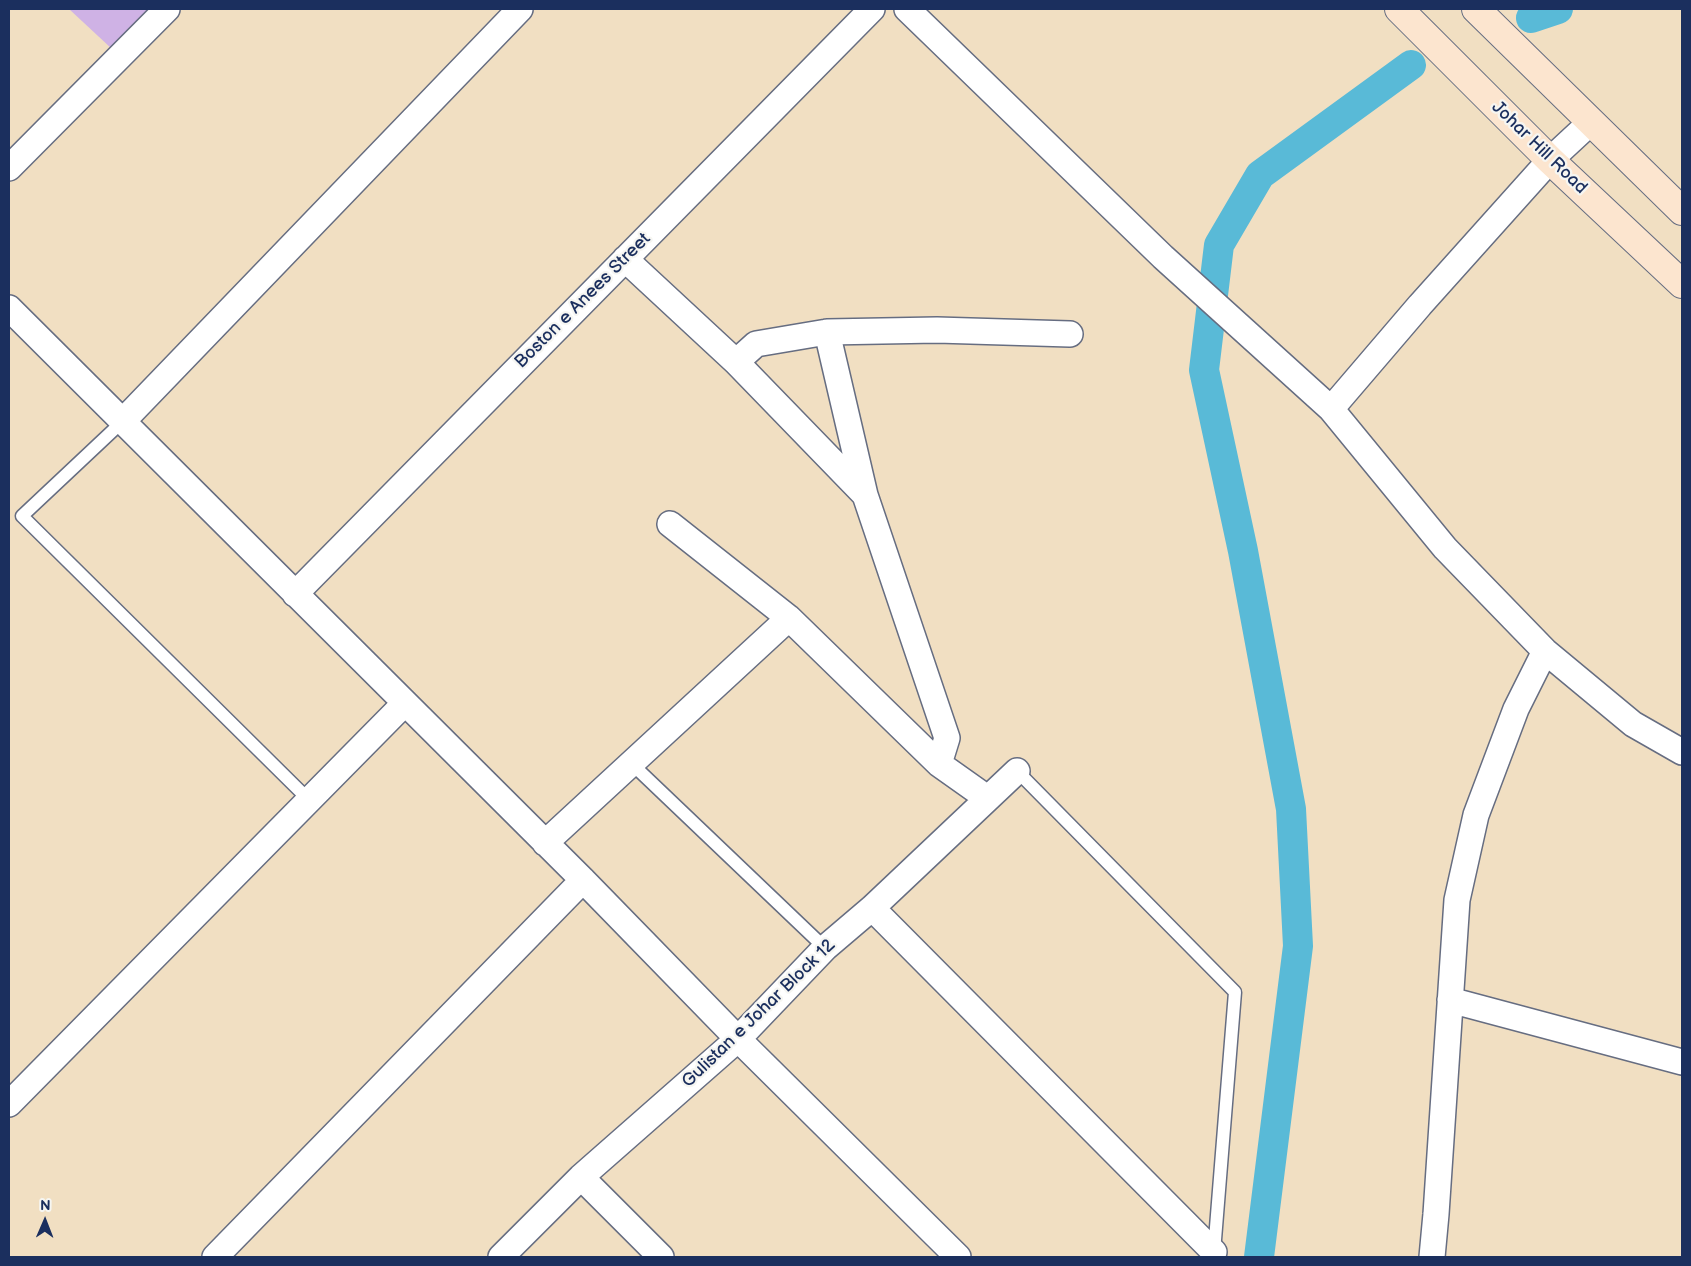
<!DOCTYPE html>
<html>
<head>
<meta charset="utf-8">
<style>
  body { margin:0 }
  #map { position:relative; width:1691px; height:1266px; overflow:hidden; background:#f1dfc2; font-family:"Balsamiq Sans",sans-serif }
  canvas { display:block }
  .frame { position:absolute; inset:0; border:10px solid #1b2f5e; pointer-events:none }
  .north { position:absolute; left:20px; top:1196px; width:50px; height:50px; -webkit-text-stroke:4px #f6f6f2; paint-order:stroke; rotate:1deg; font-size:14px; font-weight:700; line-height:20px; text-align:center; color:#1b2f5e }
  .north::after { content:''; display:block; margin:auto; width:18px; height:22px; background:#1b2f5e; clip-path:polygon(50% 0,100% 100%,50% 72%,0 100%) }
</style>
</head>
<body>
<div id="map">
<canvas width="1691" height="1266"></canvas>
<div class="frame"></div>
<div class="north">N</div>
</div>
<script>
const context = document.querySelector('canvas').getContext('2d');
context.lineJoin = 'round';
function stroke(path, color, width, dash) {
  context.strokeStyle = color;
  context.lineWidth = width;
  context.lineCap = dash ? 'butt' : 'round';
  context.setLineDash(dash || []);
  context.stroke(path);
}
function fillPath(path, color) {
  context.fillStyle = color;
  context.fill(path, 'evenodd');
}
function write(font, color, halo, rows, align = 'center') {
  context.font = font + ' "Balsamiq Sans",sans-serif';
  context.lineWidth = 4.5;
  context.setLineDash([]);
  context.textBaseline = 'middle';
  context.strokeStyle = halo;
  context.fillStyle = color;
  for (const [text, x, y, turn = 0] of rows) {
    context.save();
    context.translate(x, y);
    context.rotate((+turn || 0) * Math.PI / 180);
    context.textAlign = isNaN(turn) ? turn : align;
    if (halo) context.strokeText(text, 0, 0);
    context.fillText(text, 0, 0);
    context.restore();
  }
}
stroke(new Path2D(`
  M 1531,18 L 1558,9
  M 1259,1257 L 1298,946 L 1291,809 L 1243,551 L 1204,370 L 1219,245 L 1260,175 L 1411,65`), '#59bad7', 30);
fillPath(new Path2D(`
  M 69,9 L 155,9 L 112,49 Z`), '#cfb2e5');
const lane = new Path2D(`
  M 122,422 L 22,516 L 309,800
  M 631,763 L 825,948
  M 1017,771 L 1235,992 L 1214,1252`);
const street = new Path2D(`
  M 907,9 L 1163,257 L 1331,409 L 1445,548 L 1545,651 L 1633,724 L 1682,752
  M 9,168 L 167,9
  M 625,259 L 736,362 L 865,495
  M 9,308 L 583,880 L 738,1039 L 958,1257
  M 827,332 L 865,495 L 947,738 L 939,764
  M 736,362 L 756,344 L 827,332 L 937,330 L 1070,334
  M 1331,409 L 1420,305 L 1550,160 L 1591,122
  M 122,422 L 520,9
  M 670,524 L 789,618 L 939,764 L 987,798
  M 295,594 L 872,9
  M 545,843 L 789,618
  M 872,908 L 1214,1252
  M 1450,1000 L 1682,1062
  M 9,1104 L 405,703
  M 581,1177 L 661,1257
  M 215,1257 L 583,880
  M 501,1257 L 581,1177 L 738,1039 L 825,948 L 872,908 L 1017,771
  M 1432,1257 L 1436,1214 L 1457,900 L 1476,815 L 1516,709 L 1545,651`);
const secondary = new Path2D(`
  M 1399,9 L 1550,160 L 1682,284
  M 1476,9 L 1682,211`);
stroke(lane, '#666d81', 15);
stroke(street, '#666d81', 28);
stroke(secondary, '#666d81', 30);
stroke(lane, '#fff', 12);
stroke(street, '#fff', 25);
stroke(secondary, '#fce5cf', 28);
write('18px', '#1b2f5e', '#f6f6f2', [
  ["Johar Hill Road",1539,148,44],
  ["Boston e Anees Street",583,301,-45],
  ["Gulistan e Johar Block 12",759,1014,-44]
]);
</script>
</body>
</html>
